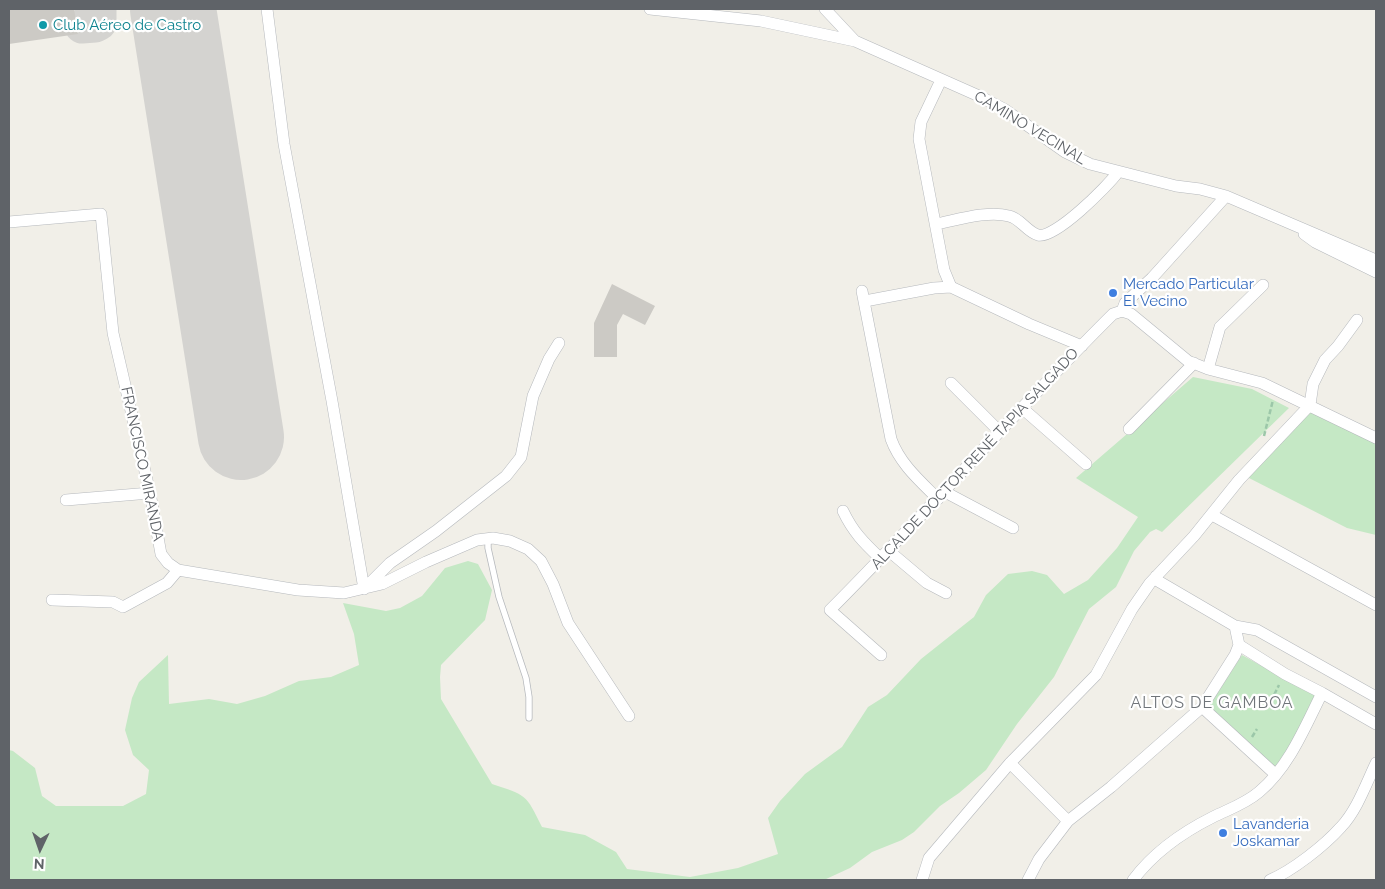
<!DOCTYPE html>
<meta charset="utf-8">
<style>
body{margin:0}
#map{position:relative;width:1385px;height:889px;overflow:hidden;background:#f1efe8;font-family:Raleway,sans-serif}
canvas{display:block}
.frame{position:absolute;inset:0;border:10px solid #5f6368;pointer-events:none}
.north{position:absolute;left:15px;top:824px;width:50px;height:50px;-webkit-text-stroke:4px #fff;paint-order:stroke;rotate:183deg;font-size:14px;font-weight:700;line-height:20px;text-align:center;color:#5f6368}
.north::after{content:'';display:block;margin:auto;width:18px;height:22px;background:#5f6368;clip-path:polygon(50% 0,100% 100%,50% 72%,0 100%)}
</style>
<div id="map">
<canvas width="1385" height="889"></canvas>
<div class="frame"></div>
<div class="north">N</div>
</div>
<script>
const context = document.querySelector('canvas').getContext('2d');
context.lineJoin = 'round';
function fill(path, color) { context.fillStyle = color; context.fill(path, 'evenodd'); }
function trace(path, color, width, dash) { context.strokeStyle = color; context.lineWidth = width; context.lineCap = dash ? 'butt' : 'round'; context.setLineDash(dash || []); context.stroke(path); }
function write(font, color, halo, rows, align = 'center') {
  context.font = font + ' Raleway,sans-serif'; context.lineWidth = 4.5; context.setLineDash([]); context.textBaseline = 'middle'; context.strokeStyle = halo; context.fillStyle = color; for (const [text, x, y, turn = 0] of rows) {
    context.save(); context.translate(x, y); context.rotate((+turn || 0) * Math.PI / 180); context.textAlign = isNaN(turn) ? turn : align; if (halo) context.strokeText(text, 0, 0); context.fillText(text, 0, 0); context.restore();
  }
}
const green = new Path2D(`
 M1193 377 1252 389 1289 408 1162 532 1156 529 1150 532 1134 551 1116 587 1089 609 1054 677 1017 724 986 770 959 793 940 806 914 832 902 840 872 852 850 868 824 880H9V750L13 751 35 768 42 796 56 806H123L146 794 149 770 133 755 125 730 132 698 139 682 168 655 169 704 209 699 237 704 265 696 299 681 331 677 359 665 354 634 343 603 386 611 400 608 422 596 445 568 468 561 478 564 492 590 485 620 441 665 440 677 441 699 492 784C526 795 526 794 542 827L585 835 616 852 627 869 690 877 738 868 778 854 768 818 780 801 805 774 842 747 868 707 887 695 921 659 974 617 986 595 1008 574 1032 571 1047 575 1064 594 1088 580 1117 548 1138 517 1076 478Z
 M1311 409 1376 441V535L1347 528 1247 477Z
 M1242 655 1316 696 1290 747 1275 768 1209 706Z`);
const taxiway = new Path2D(`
 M82 26 95 25 99 23V9`);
const runway = new Path2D(`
 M173 9 241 437`);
const building = new Path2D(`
 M9 9H74L78 34 9 44Z
 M612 284 655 306 645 325 623 314 617 325V357H594V323Z`);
const path = new Path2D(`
 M1264 436 1273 400
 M1271 701 1279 685
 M1252 737 1257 729`);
const lane = new Path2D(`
 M488 539V548L499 597 526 678 529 697V718`);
const street = new Path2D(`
 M267 9 284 144 332 401 364 589
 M650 9 761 21 855 41 979 96 1004 109 1065 152 1090 164 1176 186 1200 189 1226 196 1376 260
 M825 9 855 41
 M941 80 921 122 919 139 944 270 951 287
 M9 222 101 214 113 333 150 493 161 554 168 563 178 570 298 590 344 593 382 584 426 562 477 540 493 538 510 541 528 549 541 561 553 584 568 623 629 716
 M936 224C957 220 988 210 1009 216 1020 218 1027 232 1038 235 1054 240 1108 186 1118 172
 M1304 234 1315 242 1376 272
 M862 291 891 439C900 464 920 481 938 499
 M865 301 934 288 951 287 1029 324 1082 346
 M1122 311 1125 303 1152 278 1226 196
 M1208 369 1220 327 1263 285
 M951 383 999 431
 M1310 405 1313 384 1325 360 1338 346 1357 320
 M1022 408 1086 464
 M1129 429 1194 363
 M945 492 1013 528
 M66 500 150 493
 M843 511C853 532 864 543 881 559
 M1212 515 1376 605
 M889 551 927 583 946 593
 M1156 576 1158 581 1235 626 1257 630 1376 697
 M365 588 390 563 436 531 506 476 521 457 533 396 549 359 559 343
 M52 600 113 602 123 607 167 583 178 570
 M1239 645 1285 674 1322 693 1376 724
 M881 655 830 610C927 513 1016 410 1113 314L1122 311 1131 314 1188 361 1208 369 1262 383 1376 438
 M1202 707 1275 774
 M1010 763 1068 821
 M922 880 929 858 1010 763 1096 675 1132 609 1150 583 1194 536 1239 480 1310 405
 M1028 880 1039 859 1068 821 1111 787 1202 707 1235 655 1239 645 1235 626
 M1133 880C1154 852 1181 833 1213 817 1229 809 1245 804 1259 792 1289 767 1305 727 1322 693
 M1270 880C1292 871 1324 846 1341 827 1357 810 1366 784 1376 763`);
const markers = [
 [43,25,5,"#0f9aa8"],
 [1113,293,5,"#3f7fe0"],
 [1223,833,5,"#3f7fe0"]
];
const cultureNames = [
 ["Club Aéreo de Castro",53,25]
];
const streetNames = [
 ["CAMINO VECINAL",1030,128,31],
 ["ALCALDE DOCTOR RENÉ TAPIA SALGADO",975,459,-47],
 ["FRANCISCO MIRANDA",142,464,78]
];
const shopNames = [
 ["Mercado Particular",1123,284],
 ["El Vecino",1123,301],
 ["Lavanderia",1233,824],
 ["Joskamar",1233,841]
];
const neighbourhoodNames = [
 ["ALTOS DE GAMBOA",1212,703]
];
fill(green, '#c5e8c5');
trace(taxiway, '#d4d3d0', 35);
trace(runway, '#d4d3d0', 86);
fill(building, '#cccac5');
trace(lane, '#b5b8bc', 7);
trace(street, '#b5b8bc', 12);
trace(path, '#9cc7a9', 2.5, [5, 2.5]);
trace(lane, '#fff', 5.5);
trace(street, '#fff', 11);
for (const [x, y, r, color] of markers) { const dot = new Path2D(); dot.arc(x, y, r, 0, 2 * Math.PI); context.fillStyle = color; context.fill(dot); trace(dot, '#fff', 2); }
write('15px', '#0d838f', '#fff', cultureNames, 'left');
write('15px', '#5f6368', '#fff', streetNames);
write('15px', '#366cbe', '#fff', shopNames, 'left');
context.letterSpacing = '1px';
write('16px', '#70757a', '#fff', neighbourhoodNames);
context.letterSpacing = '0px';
</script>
